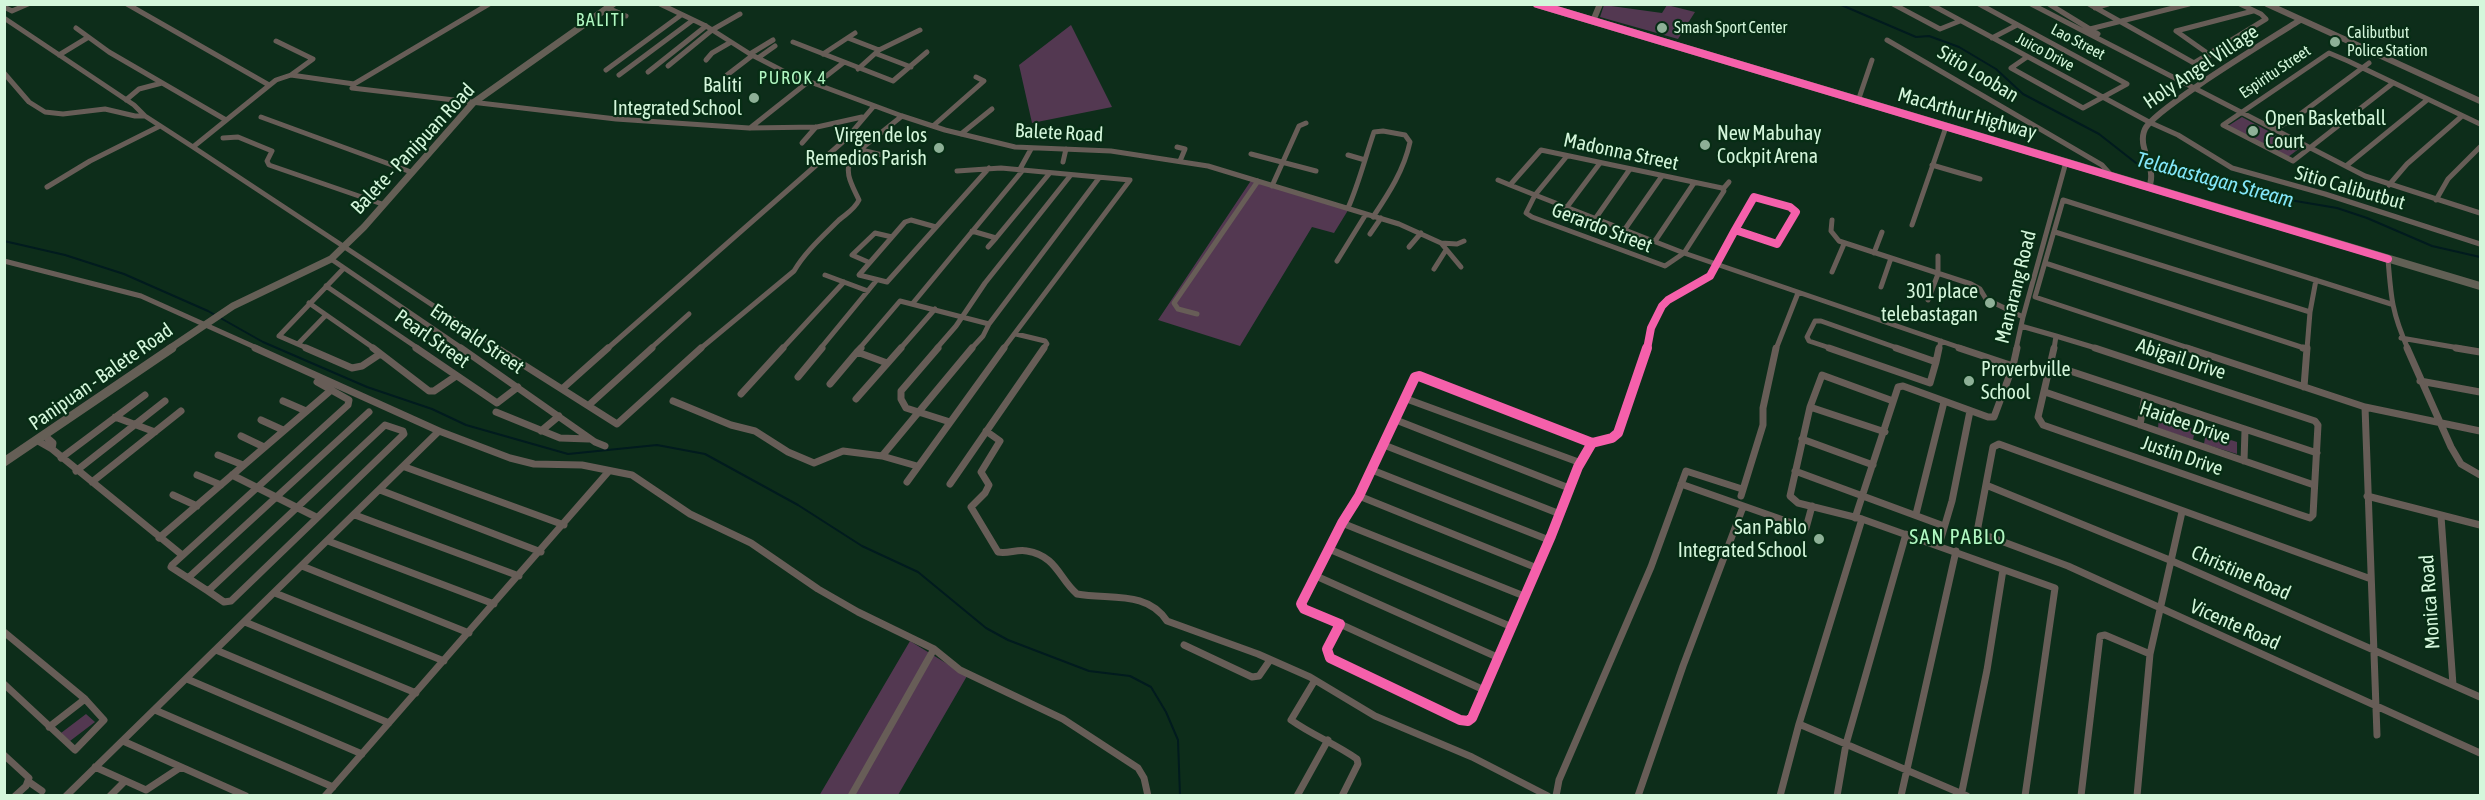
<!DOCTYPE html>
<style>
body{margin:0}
#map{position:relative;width:2485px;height:800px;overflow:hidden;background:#0d2d1a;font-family:"Asap Condensed",sans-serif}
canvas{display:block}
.frame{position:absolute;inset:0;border:6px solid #d4f6db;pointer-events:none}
</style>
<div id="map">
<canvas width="2485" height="800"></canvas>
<div class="frame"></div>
</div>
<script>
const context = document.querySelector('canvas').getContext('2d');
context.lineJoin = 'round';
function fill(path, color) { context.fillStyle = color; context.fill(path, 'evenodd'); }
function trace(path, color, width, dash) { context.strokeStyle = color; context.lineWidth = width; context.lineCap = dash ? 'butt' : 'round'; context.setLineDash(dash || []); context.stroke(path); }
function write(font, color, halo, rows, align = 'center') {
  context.font = font + ' "Asap Condensed",sans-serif'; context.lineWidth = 4.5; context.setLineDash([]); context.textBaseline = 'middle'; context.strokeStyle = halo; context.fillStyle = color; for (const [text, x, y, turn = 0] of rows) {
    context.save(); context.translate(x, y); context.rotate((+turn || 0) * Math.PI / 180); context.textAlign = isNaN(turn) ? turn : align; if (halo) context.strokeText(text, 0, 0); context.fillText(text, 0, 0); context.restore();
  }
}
const green = new Path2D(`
 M1604 5 1662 13 1667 5 1695 12 1678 39 1600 17Z
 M1071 25 1112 107 1032 123 1019 65Z
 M2242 117 2300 148 2288 157 2228 126Z
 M1252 179 1350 207 1334 233 1312 227 1240 346 1158 320Z
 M2159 417 2195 429 2193 440 2158 428Z
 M2206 432 2237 442V454L2204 444Z
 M910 641 967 676 898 795 819 796Z
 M86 714 95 722 70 741 61 733Z`);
const stream = new Path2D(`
 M1839 4 1916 37 1929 36 1959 47 1996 69 2023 94 2099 134 2136 163 2158 171 2211 181 2266 196 2337 208 2367 218 2432 246 2480 257
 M4 241 65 255 124 274 208 311 263 342 367 387 432 409 466 425 568 454 657 445 705 454 798 505 862 546 918 572 986 628 1008 640 1089 671 1130 676 1151 687 1166 712 1178 740 1180 796`);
const minorFar1 = new Path2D(`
 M127 4 269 85
 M489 4 354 84 352 88 616 119 749 128 817 127 862 117
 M660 4 706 26 750 54 789 74 902 116 945 130 1015 147 1111 151 1208 166 1399 224 1441 243 1461 267
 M1893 4 1940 29 1960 21
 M1930 4 2149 122 2178 135 2232 168 2325 194 2480 244
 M1979 4 2127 84 2083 108 2011 68 2027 57
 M2031 4 2365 176 2480 213
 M2049 4 2098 34
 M2089 4 2194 63 2266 19 2261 14 2240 4
 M4 7 12 11 28 4
 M608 8 626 16
 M2095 8 2108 4
 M4 18 134 105 145 116
 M76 28 109 52 226 120
 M2090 29 2189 4
 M848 38 879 50 858 69
 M1992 38 2017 25
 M1887 40 2102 165 2111 175
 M276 41 313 59 291 75
 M793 42 893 81 927 52
 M879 50 920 30
 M750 54 773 40
 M823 54 855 33
 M877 54 911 67
 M59 55 87 38
 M2210 55 2176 31 2253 11
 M758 58 775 46
 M706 60 712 53 731 42
 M668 66 712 30 740 14
 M606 70 681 15
 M648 72 706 26
 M4 73 29 102 45 112 63 114 105 109 135 116H145L193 147
 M619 75 693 20
 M727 75 753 55
 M2393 83 2293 161 2223 125 2329 53 2348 61 2480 124
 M354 84 291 75 276 80 193 147 499 349
 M816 84 843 63
 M126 100 139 89 162 83
 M1858 101 1872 60
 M261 117 411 172
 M933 126 984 81 976 77
 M750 128 808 82
 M2273 130 2295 118 2369 63
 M961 134 992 109
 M223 138 238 137 272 151 267 161 269 165 382 204
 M802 143 816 127
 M1177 147 1185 149 1180 161
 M861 150 891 157
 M1251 154 1316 171
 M1348 155 1365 160
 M1063 162 1066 149
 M1932 165 1980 179
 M2346 166 2427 100
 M1020 169 1031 149
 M957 171 1001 168 1130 180 1003 349
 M1498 180 1510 185
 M2389 185 2407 164 2462 116
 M1272 186 1299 126 1306 123
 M47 187 90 161 160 126
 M1723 189 1729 182
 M1535 195 1684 253
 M1535 195 1526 213 1532 217 1665 266 1684 253
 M1535 195 1510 185 1541 150 1722 188 1724 191 1684 253
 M1535 195 1567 156
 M1754 197 1790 207 1796 212 1777 244 1735 230Z
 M2436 200 2448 179 2480 147
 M1567 207 1600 163
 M1348 208C1359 183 1365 158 1374 132L1383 131 1405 135 1410 142C1404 170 1389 193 1373 217
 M1595 219 1630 169
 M1832 220 1831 231 1839 241 1971 284 1980 289 1986 299 2023 317
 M1912 225 1946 127
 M936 227 911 220 905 222 859 275 887 282 989 168
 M1625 229 1662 176
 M972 231 996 238 1049 174
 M2055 232 2310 312
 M1370 234 1381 218
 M1655 241 1694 183
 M1441 243 1457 244 1464 241
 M988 247 996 238
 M1409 247 1421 233
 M1684 253 1964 349
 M1874 253 1882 232
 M331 259 463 349
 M2388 259C2391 298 2392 313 2408 349
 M4 261 141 296 259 349
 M1337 261 1366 214
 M868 262 852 255 875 233 892 237
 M2045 263 2307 349
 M1434 269 1446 250
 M1832 272 1844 244
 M825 275 868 291
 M326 286 419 349
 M1881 287 1891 258
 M1928 300 1938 274V256
 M309 303 375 349
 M913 303 1023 170
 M1197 314 1178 309 1174 303 1258 181
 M2021 326 2056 336
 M1016 334 1045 341 1047 344 1043 349
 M2056 336 2099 349
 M2401 338 2465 349
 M298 344 326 315
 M309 349 279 336 344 268
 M607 349 846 139 874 106
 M650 349 689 314
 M700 349 794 271C805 252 823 236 839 220 847 213 854 210 859 200 852 185 843 172 852 156L902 116
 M782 349 844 282
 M820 349 876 281
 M859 349 900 301 989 324 1099 178
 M900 349 935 309
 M936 349 956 326 985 283 1070 176
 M971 349 983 336 989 324
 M1647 349 1651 328 1662 306 1668 300 1710 276 1735 230
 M1776 349 1798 293
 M1833 349 1809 341 1807 337 1815 321H1821L1900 349
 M1939 349 1941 341
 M2016 349 2023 317 2066 162
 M2054 349 2056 336
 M2192 349 2035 297 2063 200 2391 304
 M2307 349 2310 312 2316 280`);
const minor = new Path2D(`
 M255 348 439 431 510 458 534 464 582 465 632 475 690 514 751 543 818 589 858 612 934 649 960 670 1063 719 1138 768 1144 778 1148 796
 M306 348 352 368 362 366 380 354
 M373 348 429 391H434L456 376
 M416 348 497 403 518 387
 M461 348 595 442 605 446
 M497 348 617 424 701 348
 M861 348 857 352 887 363
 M938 348 901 391V399L906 408 950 422
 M1829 348 1930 383 1936 362
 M1896 348 1936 362
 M1959 348 2013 366
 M2054 348 2038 417 2043 425 2298 514 2310 518 2313 515 2318 425 2315 421 2095 348
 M2187 348 2365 407 2480 431
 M2303 348 2307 349
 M2407 348 2451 447 2461 464 2480 475
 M2456 348 2480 352
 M1936 362 1939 348
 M2052 365 2317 453
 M1419 376 1592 443 1578 467 1551 536 1472 718 1468 721 1460 720 1330 658 1327 649 1340 624 1304 609 1301 604 1342 523 1359 496 1415 377Z
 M798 377 822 348
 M2420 381 2480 392
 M830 384 857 352
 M2304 387 2307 348
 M562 389 608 348
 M2045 392 2314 485
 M741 394 783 348
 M1404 398 1581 463
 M856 399 901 348
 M283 401 306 411
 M673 401 731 425 755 431 788 452 814 463 843 451 882 456 972 348
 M1893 401 1822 375 1810 407 1790 496 1798 503 1862 519 2055 588 2025 796
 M589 405 652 348
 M1810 407 1885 432
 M2365 407 2377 735
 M496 412 560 438 589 439
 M115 417 155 432
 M261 420 283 430
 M1396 420 1569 488
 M385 425 403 431 404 434 231 601 224 602 208 591Z
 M2140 425 2145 396
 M541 431 559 416
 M986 431 1000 441 981 472 989 485 985 493 971 507 998 552C1008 554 1017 549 1027 551 1057 556 1059 579 1077 594 1109 600 1147 590 1167 621L1258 654 1310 677 1375 716 1472 757 1548 796
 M45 436 53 443 52 449
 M241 436 264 447
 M1802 439 1873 465
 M38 441 52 449 182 555
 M1592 443 1612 438 1618 433 1647 348
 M1384 445 1560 514
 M218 455 243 465
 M882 456 917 466
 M61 458 145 395
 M2244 461 2245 430
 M405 467 564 525
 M1372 470 1549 540
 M76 471 165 401
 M1795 471 1944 526
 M197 475 221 485
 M232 475 316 517
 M92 482 181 411
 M907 482 1004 348
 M950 484 1044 348
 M1681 484 1806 528 1812 506
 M1986 485 2172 561 2480 697
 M380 490 541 552
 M173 495 197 506
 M1359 496 1537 568
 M1741 496 1763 425V408L1776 348
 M2367 496 2480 525
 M1916 514 1944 402
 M355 515 519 576
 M2441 516 2453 685
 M1855 518 1898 387 1903 386 1988 417H1994L2013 366 2017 348
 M1342 523 1524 596
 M159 538 330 391
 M328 541 494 604
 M1939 545 1952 501 1970 411
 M1329 549 1512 627
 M302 566 469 633
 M1316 576 1497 657
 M188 578 369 412
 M2371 579 1999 444 1993 447 1977 532 2068 566 2480 753
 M208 591 171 567 172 565 348 405 349 400 317 382
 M275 593 444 661
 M245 622 416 693
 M1340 624 1484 690
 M4 632 85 699 104 720 75 750 4 684
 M1184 645 1252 677 1259 676 1270 660
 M216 650 389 723
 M187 679 362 754
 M1315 680 1291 720C1312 735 1336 744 1357 759L1358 764 1342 796
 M155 710 333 787
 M1799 724 1967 796
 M49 727 85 699
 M123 741 246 796
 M4 755 29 778 26 786 15 796
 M95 767 146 790 181 767
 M29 782 42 791
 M66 796 439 431
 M110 796 125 781
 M325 796 609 471
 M851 796 934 649
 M1297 796 1328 740
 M1556 796 1559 780 1651 567 1686 471 1742 489
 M1638 796 1683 666 1743 507
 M1780 796 1799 724 1862 519
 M1837 796 1846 744 1906 534
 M1901 796 1956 551
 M1961 796 1987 670 2003 570
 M2081 796 2100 636 2105 635 2150 654
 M2137 796 2150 654 2182 512`);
const tertiary = new Path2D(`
 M2267 4 2480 101
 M1593 21 1600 4
 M2149 187C2158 167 2136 148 2145 129 2154 109 2274 37 2300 20`);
const secondaryFar1 = new Path2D(`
 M169 349 233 306 331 259 364 227 473 103 613 4`);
const secondary = new Path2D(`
 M4 462 172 348`);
const trunk = new Path2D(`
 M1537 4 2480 286`);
const cyclewayFar1 = new Path2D(`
 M1537 4 2388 259
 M1754 197 1790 207 1796 212 1777 244 1735 230Z
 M1647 349 1651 328 1662 306 1668 300 1710 276 1735 230`);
const cycleway = new Path2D(`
 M1419 376 1592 443 1578 467 1551 536 1472 718 1468 721 1460 720 1330 658 1327 649 1340 624 1304 609 1301 604 1342 523 1359 496 1415 377Z
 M1592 443 1612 438 1618 433 1647 348`);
const markers = [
 [1662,28,6,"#8eb097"],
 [2335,42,6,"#8eb097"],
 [754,98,6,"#8eb097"],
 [2253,131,6,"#8eb097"],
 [1705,145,6,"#8eb097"],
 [939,148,6,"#8eb097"],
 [1990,303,6,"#8eb097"],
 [1969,381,6,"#8eb097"],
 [1819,539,6,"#8eb097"]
];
const farPoinames = [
 ["Smash Sport Center",1674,28],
 ["Calibutbut",2347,33],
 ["Police Station",2347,51]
];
const farStreetnames = [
 ["Lao Street",2078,42,28],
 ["Juico Drive",2045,52,28],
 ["Espiritu Street",2275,72,-34]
];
const farQuarternames = [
 ["BALITI",601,20]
];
const farNeighbourhoodnames = [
 ["PUROK 4",793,78]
];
const streetNames = [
 ["Holy Angel Village",2201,67,-34],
 ["Sitio Looban",1978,74,31],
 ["MacArthur Highway",1967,114,16],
 ["Balete Road",1059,133,3],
 ["Balete - Panipuan Road",413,149,-47],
 ["Madonna Street",1621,152,12],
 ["Sitio Calibutbut",2350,188,16],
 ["Gerardo Street",1602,228,21],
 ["Manarang Road",2016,287,-76],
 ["Pearl Street",432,339,35],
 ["Emerald Street",477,339,34],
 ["Abigail Drive",2181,359,18],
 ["Panipuan - Balete Road",101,377,-35],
 ["Haidee Drive",2185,423,19],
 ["Justin Drive",2182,456,19],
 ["Christine Road",2241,573,24],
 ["Monica Road",2430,602,-94],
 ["Vicente Road",2235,625,24]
];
const poiNames = [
 ["Baliti",742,86],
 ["Integrated School",742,109],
 ["Open Basketball",2265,119,"left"],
 ["Court",2265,142,"left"],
 ["New Mabuhay",1717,134,"left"],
 ["Cockpit Arena",1717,157,"left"],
 ["Virgen de los",927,136],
 ["Remedios Parish",927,159],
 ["301 place",1978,292],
 ["telebastagan",1978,315],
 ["Proverbville",1981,370,"left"],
 ["School",1981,393,"left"],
 ["San Pablo",1807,528],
 ["Integrated School",1807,551]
];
const waterNames = [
 ["Telabastagan Stream",2215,180,15]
];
const neighbourhoodNames = [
 ["SAN PABLO",1958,537]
];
fill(green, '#533851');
trace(stream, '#011b1e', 2);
trace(minorFar1, '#675d57', 5);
trace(minor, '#675d57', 7);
trace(tertiary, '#675d57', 6);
trace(secondaryFar1, '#655f56', 7);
trace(secondary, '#655f56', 9);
trace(trunk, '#626055', 8);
trace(cyclewayFar1, '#f560ab', 8);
trace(cycleway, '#f560ab', 10);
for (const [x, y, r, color] of markers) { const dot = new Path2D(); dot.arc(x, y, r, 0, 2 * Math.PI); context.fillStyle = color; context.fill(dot); trace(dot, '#072d15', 2); }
write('16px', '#d4f6db', '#072d15', farPoinames, 'left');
write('16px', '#d4f6db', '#072d15', farStreetnames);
context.letterSpacing = '1.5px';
write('18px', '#b0f7c1', '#072d15', farQuarternames);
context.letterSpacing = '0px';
context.letterSpacing = '1.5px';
write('18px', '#b0f7c1', '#072d15', farNeighbourhoodnames);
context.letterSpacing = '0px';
write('20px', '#d4f6db', '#072d15', streetNames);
write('20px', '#d4f6db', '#072d15', poiNames, 'right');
write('italic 21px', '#83e7fa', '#072d15', waterNames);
context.letterSpacing = '1.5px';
write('21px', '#b0f7c1', '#072d15', neighbourhoodNames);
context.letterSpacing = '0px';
</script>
